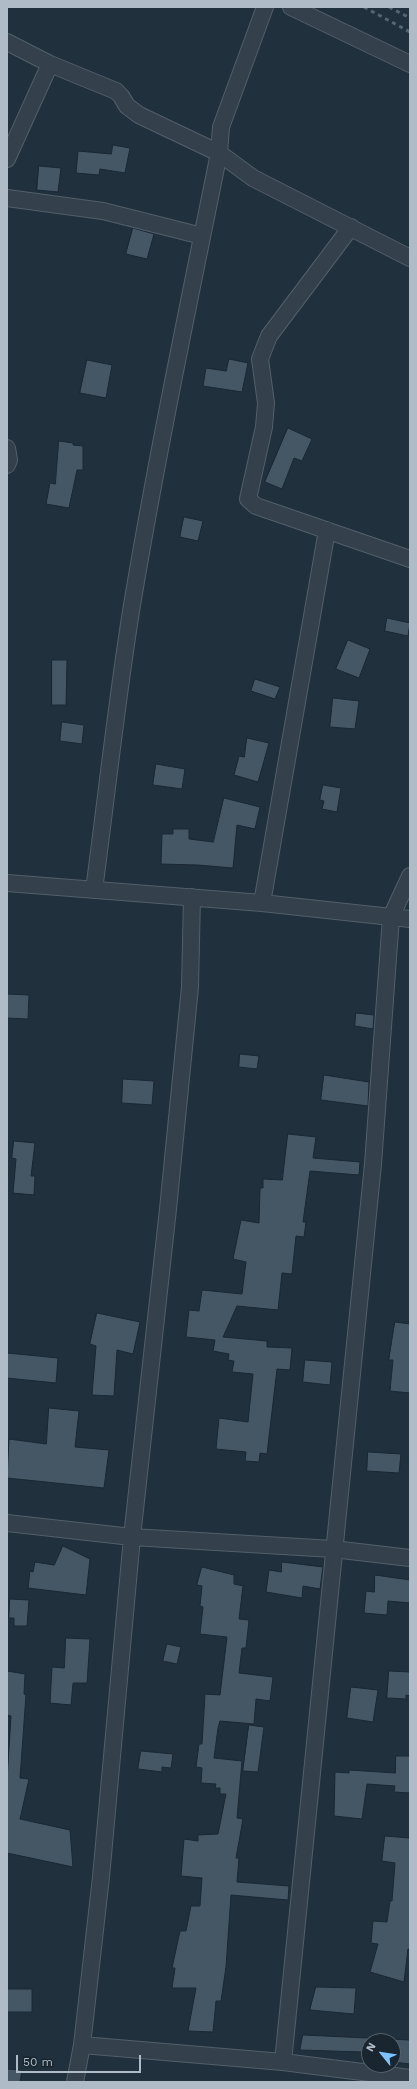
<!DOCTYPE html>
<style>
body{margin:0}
#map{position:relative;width:417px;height:2089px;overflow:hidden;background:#20303c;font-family:"Work Sans",sans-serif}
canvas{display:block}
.frame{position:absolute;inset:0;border:8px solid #afbcc8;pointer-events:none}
.north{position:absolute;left:361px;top:2033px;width:40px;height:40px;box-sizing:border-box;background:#192630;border:1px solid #55626d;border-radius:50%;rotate:300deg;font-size:11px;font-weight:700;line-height:16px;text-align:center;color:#afbcc8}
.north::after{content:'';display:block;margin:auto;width:14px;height:18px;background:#7dc1ff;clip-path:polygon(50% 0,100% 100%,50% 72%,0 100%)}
.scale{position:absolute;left:16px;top:2055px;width:125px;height:18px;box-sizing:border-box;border:2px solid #afbcc8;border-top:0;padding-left:5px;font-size:12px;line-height:14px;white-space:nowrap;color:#afbcc8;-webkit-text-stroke:3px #192630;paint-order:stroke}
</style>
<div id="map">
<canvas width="417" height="2089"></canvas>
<div class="frame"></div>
<div class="north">N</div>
<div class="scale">50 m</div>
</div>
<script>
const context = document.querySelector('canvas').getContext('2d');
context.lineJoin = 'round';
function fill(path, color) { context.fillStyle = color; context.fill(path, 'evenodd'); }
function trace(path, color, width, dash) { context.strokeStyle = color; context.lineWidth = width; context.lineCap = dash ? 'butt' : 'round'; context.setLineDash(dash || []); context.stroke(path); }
const building = new Path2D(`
 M113 145 130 148 125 173 100 169 99 175 76 173 78 151 111 154Z
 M39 166 61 168 58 192 37 190Z
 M133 228 154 234 147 259 126 254Z
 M229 359 248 363 242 392 203 386 206 368 226 371Z
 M87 360 112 365 106 398 80 393Z
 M288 428 312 439 302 461 294 458 282 489 265 482Z
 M59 441 73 443V445L83 446V470H77L69 508 46 504 50 483 55 484Z
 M184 517 203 521 198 541 180 537Z
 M387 618 410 623 408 636 385 631Z
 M348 640 370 649 359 678 336 669Z
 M52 660H67L66 705H52Z
 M255 679 280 687 275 699 251 691Z
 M333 698 359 701 355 729 330 727Z
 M62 722 84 725 82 744 60 741Z
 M247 738 269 743 258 782 234 775 239 756 244 757Z
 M156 764 185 769 182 789 153 785Z
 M323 785 341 788 337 812 322 809 324 801 320 800Z
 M224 798 260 807 255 829 237 825 233 868 198 865 161 864 162 834H173V829H189V839L213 842Z
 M7 994 29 995 28 1019 7 1018Z
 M356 1013 374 1015 373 1029 355 1026Z
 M240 1054 259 1056 257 1069 239 1067Z
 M324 1075 369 1082 368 1106 321 1100Z
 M123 1079 154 1081 152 1105 122 1103Z
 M288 1134 316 1137 313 1158 360 1162 359 1175 310 1171 303 1222H306L304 1237 296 1236 292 1274 282 1273 278 1310 237 1306 223 1337 267 1341V1347L292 1348 290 1370 277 1369 267 1454 260 1453 259 1462 245 1461 246 1452 216 1449 219 1418 248 1422 253 1374 232 1372 234 1361 228 1360 229 1354 213 1351 215 1340 186 1337 189 1310 199 1311 202 1290 242 1294 246 1262 233 1259 241 1220 259 1223 260 1188H263V1179L282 1180Z
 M14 1141 35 1143 31 1176H35L34 1195 13 1193 16 1159 12 1158Z
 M97 1313 140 1322 133 1354 117 1350 114 1396 92 1395 96 1346 90 1344Z
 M395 1322 410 1324V1393L390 1391 393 1360H389Z
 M7 1353 58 1358 56 1383 7 1378Z
 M305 1360 332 1362 330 1385 303 1382Z
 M49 1408 79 1411 75 1447 109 1450 104 1488 7 1478 9 1439 46 1444Z
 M368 1452 401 1454 399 1473 367 1471Z
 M63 1546 90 1559 86 1595 28 1588 30 1571 33 1572 35 1562 54 1565Z
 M282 1562 323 1567 320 1589 303 1586 302 1598 266 1592 269 1570 281 1572Z
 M202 1567 234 1575V1584L243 1586 239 1619 249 1620 246 1648H242L239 1673 273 1677 270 1701 256 1699 254 1724 220 1721 218 1728 214 1758 242 1761 237 1818 243 1819 236 1858H239L237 1882 289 1886 288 1900 231 1895 226 1967 221 2001H216L213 2032 188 2031 196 1988H172L175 1968H172L180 1931H186L191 1906H200L202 1878 181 1876 184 1839 198 1841V1835L218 1834 226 1794H220V1788H215L216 1784 201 1783 202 1768 196 1767 199 1744H202L205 1694 220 1695 227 1637 200 1634 203 1607 200 1606 202 1586 197 1585Z
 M375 1575 410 1580V1603L388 1601 387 1615 364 1613 366 1591 374 1592Z
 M10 1599 29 1600 27 1626H14V1618H9Z
 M66 1638 90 1639 87 1683H73L71 1705 50 1703 52 1667 64 1668Z
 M167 1644 181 1647 177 1664 163 1661Z
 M7 1671 25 1674 24 1694 26 1695 20 1778 29 1779 20 1819 70 1830 73 1867 7 1853V1780L11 1716 7 1715Z
 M389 1671 410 1672V1696L406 1695V1699L387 1698Z
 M351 1687 378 1690 373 1722 347 1718Z
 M249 1725 264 1727 258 1772 243 1771Z
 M141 1751 173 1754 171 1768 162 1767V1772L138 1769Z
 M396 1756H410V1793L394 1792 395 1786 367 1784 362 1819 334 1816 335 1772 349 1773V1770L395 1773Z
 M385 1836 410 1838V1949H408L404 1982 370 1972 378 1944 371 1943 373 1921 387 1922 390 1901H392L395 1863 382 1861Z
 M316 1987 356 1988 354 2014 310 2010Z
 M7 1989H32V2012H7Z
 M303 2035 410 2040V2064L393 2062V2041H369V2058L362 2057V2052L300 2050Z
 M7 2069 22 2070 20 2082H7Z`);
const minor = new Path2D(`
 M291 7 410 64
 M7 42 50 64 116 91 121 96 127 106 139 115 219 153 253 178 410 258
 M7 159 50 64
 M7 198 103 211 202 236
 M351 227 269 336 260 359 266 403 264 427 248 499 256 506 410 559
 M7 448 9 460 7 465
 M7 883 262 903 410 919
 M94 890C107 793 117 696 133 599 158 450 189 302 219 153L221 127 265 7
 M262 903 327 530
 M7 1523 132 1537 333 1549 410 1558
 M82 2045 283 2062 410 2078
 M283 2062 373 1164 391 917 410 876
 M75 2082 82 2045 101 1877 132 1537 168 1209 190 987 192 897`);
const rail = new Path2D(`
 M364 7 410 32
 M389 7 410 18`);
fill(building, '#455765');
trace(building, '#1b2833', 1);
trace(minor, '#525f6a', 18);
trace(minor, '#34414c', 16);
trace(rail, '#556673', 3, [4, 4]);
</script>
